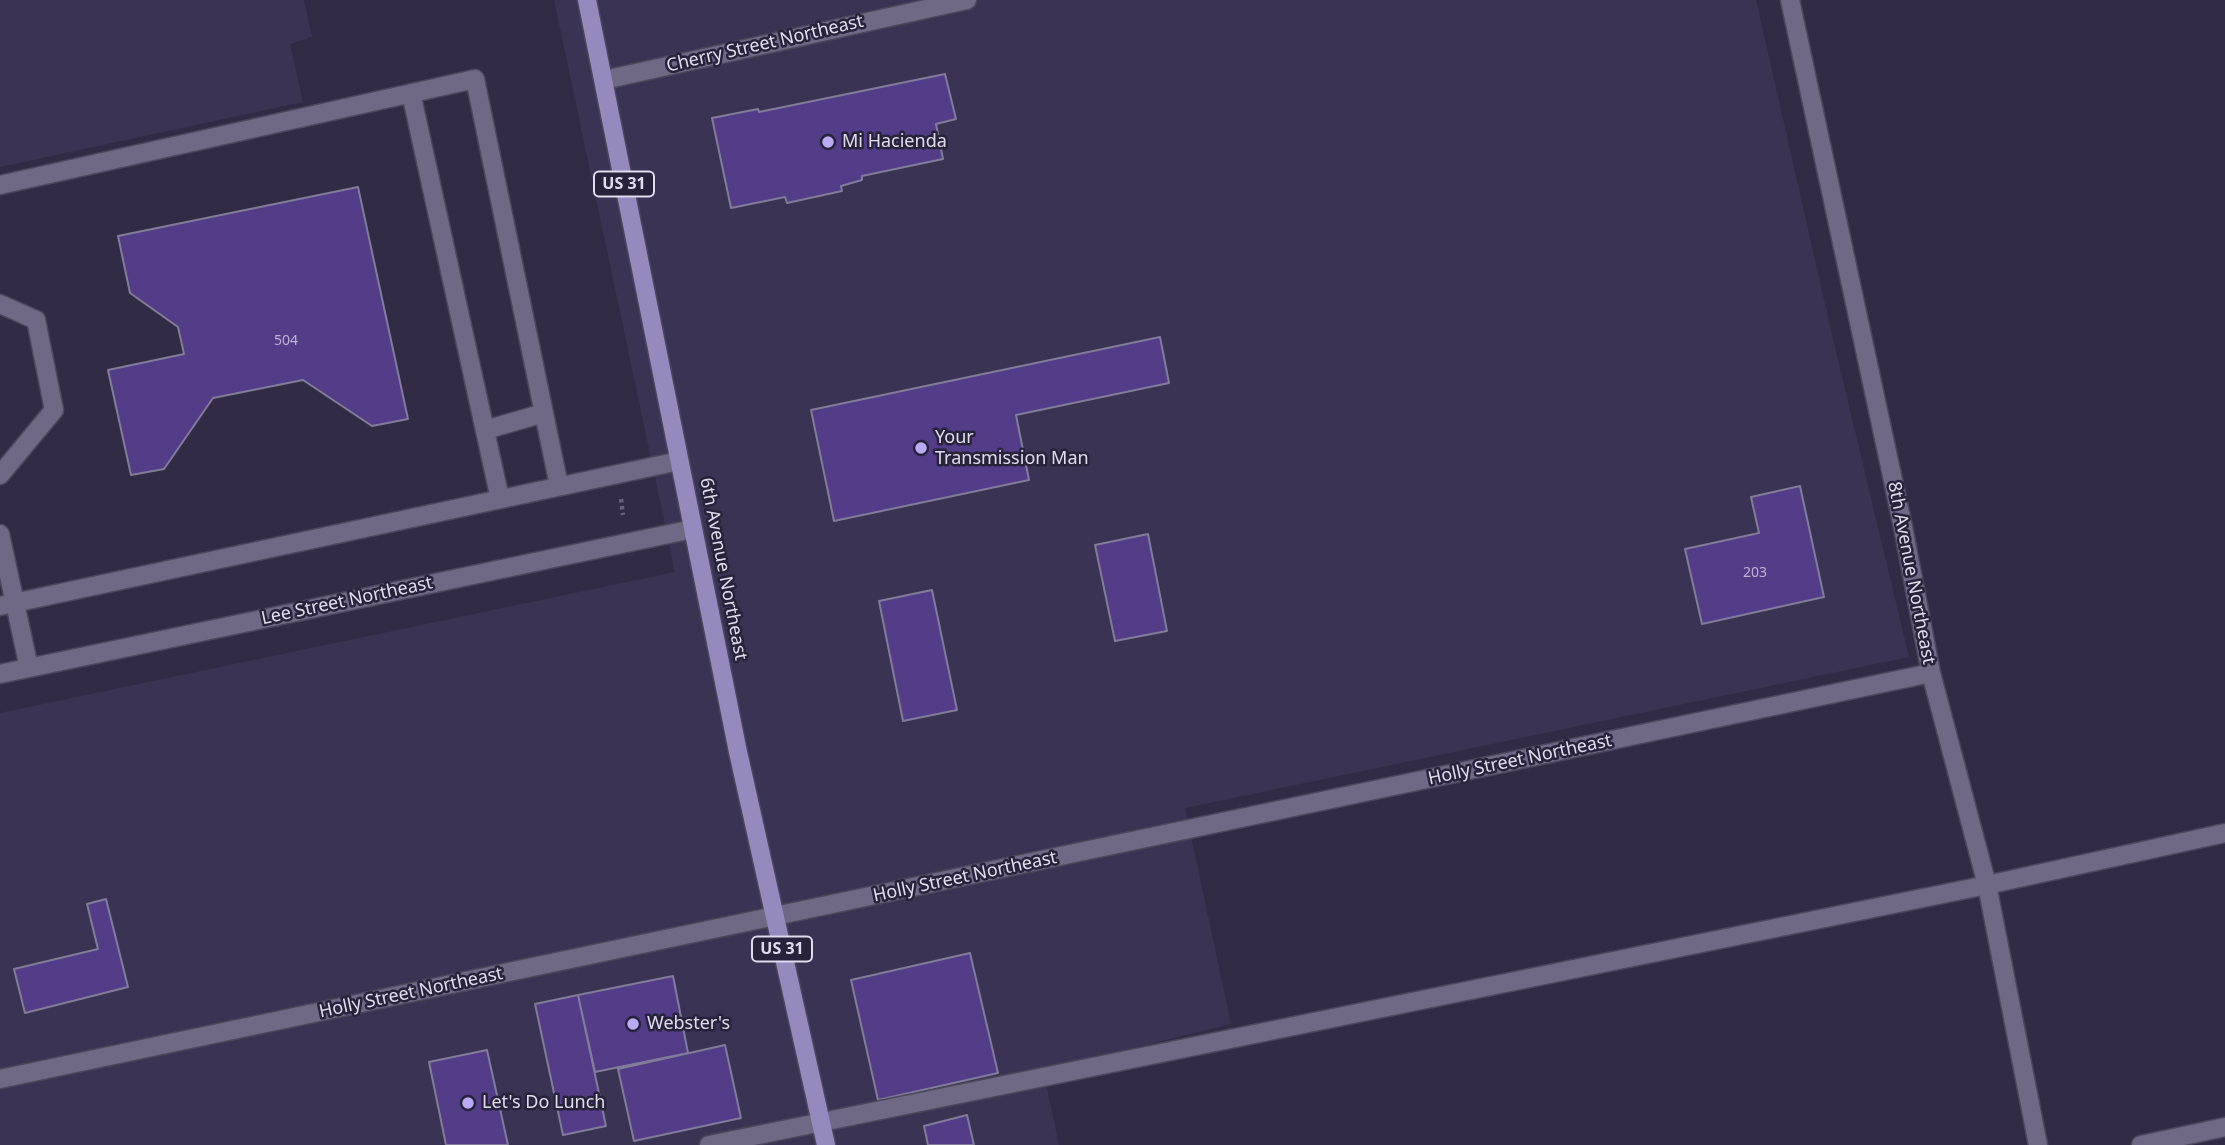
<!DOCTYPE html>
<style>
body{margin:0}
canvas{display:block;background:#312b45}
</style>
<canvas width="2225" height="1145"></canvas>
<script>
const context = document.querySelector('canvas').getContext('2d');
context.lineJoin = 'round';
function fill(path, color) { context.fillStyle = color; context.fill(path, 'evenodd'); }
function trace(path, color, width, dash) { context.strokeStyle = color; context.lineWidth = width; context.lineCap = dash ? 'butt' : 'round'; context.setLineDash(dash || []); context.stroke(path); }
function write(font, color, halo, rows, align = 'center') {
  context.font = font + ' "Noto Sans",sans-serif'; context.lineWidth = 5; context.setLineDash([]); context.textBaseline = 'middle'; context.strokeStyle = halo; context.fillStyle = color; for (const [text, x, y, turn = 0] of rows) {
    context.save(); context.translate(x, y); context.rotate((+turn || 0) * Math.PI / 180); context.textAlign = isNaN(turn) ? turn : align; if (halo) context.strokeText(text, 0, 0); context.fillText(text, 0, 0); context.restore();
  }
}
const built = new Path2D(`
 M0 0H304L312 37 290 44 303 102 0 167Z
 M554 0H1756L1832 335 1909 657 1185 808 1231 1024 1043 1070 1059 1145H0V713L675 572Z`);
const building = new Path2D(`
 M945 74 956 119 936 124 943 159 862 176V180L841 186 842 191 787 203 785 197 731 208 712 118 758 109 759 112Z
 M358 187 408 419 372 426 303 380 213 398 164 469 131 475 108 370 184 354 178 327 130 293 118 236Z
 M1160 337 1169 383 1016 415 1029 480 834 521 811 410Z
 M1800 486 1824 597 1702 624 1685 549 1759 533 1751 497Z
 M1148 534 1167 631 1115 641 1095 545Z
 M932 590 957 710 903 721 879 601Z
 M106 899 128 987 25 1013 14 969 98 949 87 904Z
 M970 953 998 1073 878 1100 851 980Z
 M673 976 688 1053 595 1072 578 995Z
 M578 995 606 1126 563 1135 535 1004Z
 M725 1045 741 1118 634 1141 618 1069Z
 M487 1050 508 1145H446L429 1062Z
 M967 1115 974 1145H928L924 1126Z`);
const path = new Path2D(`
 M621 499 623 515`);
const service = new Path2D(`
 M411 93 500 499
 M0 185 475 79 559 486
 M0 304 36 320 54 410 0 475
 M485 430 544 413
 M709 1145 1987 885 2225 833`);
const minor = new Path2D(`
 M1790 0 1903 527 1931 673 1987 885 2038 1145
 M604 80 967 0
 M0 1079 1931 673`);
const tertiary = new Path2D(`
 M0 534 29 668
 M0 606 679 461
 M0 674 693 529
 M2141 1145 2225 1127`);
const primary = new Path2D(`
 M587 0 738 752 826 1145`);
const markers = [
 [828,142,7,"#bcaaf6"],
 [921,448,7,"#bcaaf6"],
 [633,1024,7,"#bcaaf6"],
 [468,1103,7,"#bcaaf6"]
];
const numberNames = [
 ["504",286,341],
 ["203",1755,573]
];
const shields = [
 [624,184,60],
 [782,949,60]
];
const shieldNames = [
 ["US 31",624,184],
 ["US 31",782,949]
];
const streetNames = [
 ["Cherry Street Northeast",765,44,-13],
 ["6th Avenue Northeast",723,569,79],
 ["8th Avenue Northeast",1911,573,79],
 ["Lee Street Northeast",347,601,-12],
 ["Holly Street Northeast",1520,760,-12],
 ["Holly Street Northeast",965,877,-12],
 ["Holly Street Northeast",411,993,-12]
];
const poiNames = [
 ["Mi Hacienda",842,142],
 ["Your",935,438],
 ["Transmission Man",935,459],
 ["Webster's",647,1024],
 ["Let's Do Lunch",482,1103]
];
fill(built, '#3b3353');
fill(building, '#533c88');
trace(building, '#827c9a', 2);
trace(service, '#4d475d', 21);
trace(minor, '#4d475d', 21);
trace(tertiary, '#4d475d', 21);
trace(primary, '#4d475d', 21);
trace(path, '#676279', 4.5, [3.5, 3.5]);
trace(service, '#6f6986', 18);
trace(minor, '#6f6986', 18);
trace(tertiary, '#6f6986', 18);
trace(primary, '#9589be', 18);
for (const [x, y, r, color] of markers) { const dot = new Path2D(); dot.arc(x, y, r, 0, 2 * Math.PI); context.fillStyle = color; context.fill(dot); trace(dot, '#28223a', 2.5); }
write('14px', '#bdb4d4', null, numberNames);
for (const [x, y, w] of shields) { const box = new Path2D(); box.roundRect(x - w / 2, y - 12.5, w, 25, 5); context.fillStyle = '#28223a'; context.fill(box); trace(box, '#e0dced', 2); }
write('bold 16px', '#e0dced', null, shieldNames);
write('18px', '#e0dced', '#28223a', streetNames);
write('18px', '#e0dced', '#28223a', poiNames, 'left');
</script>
